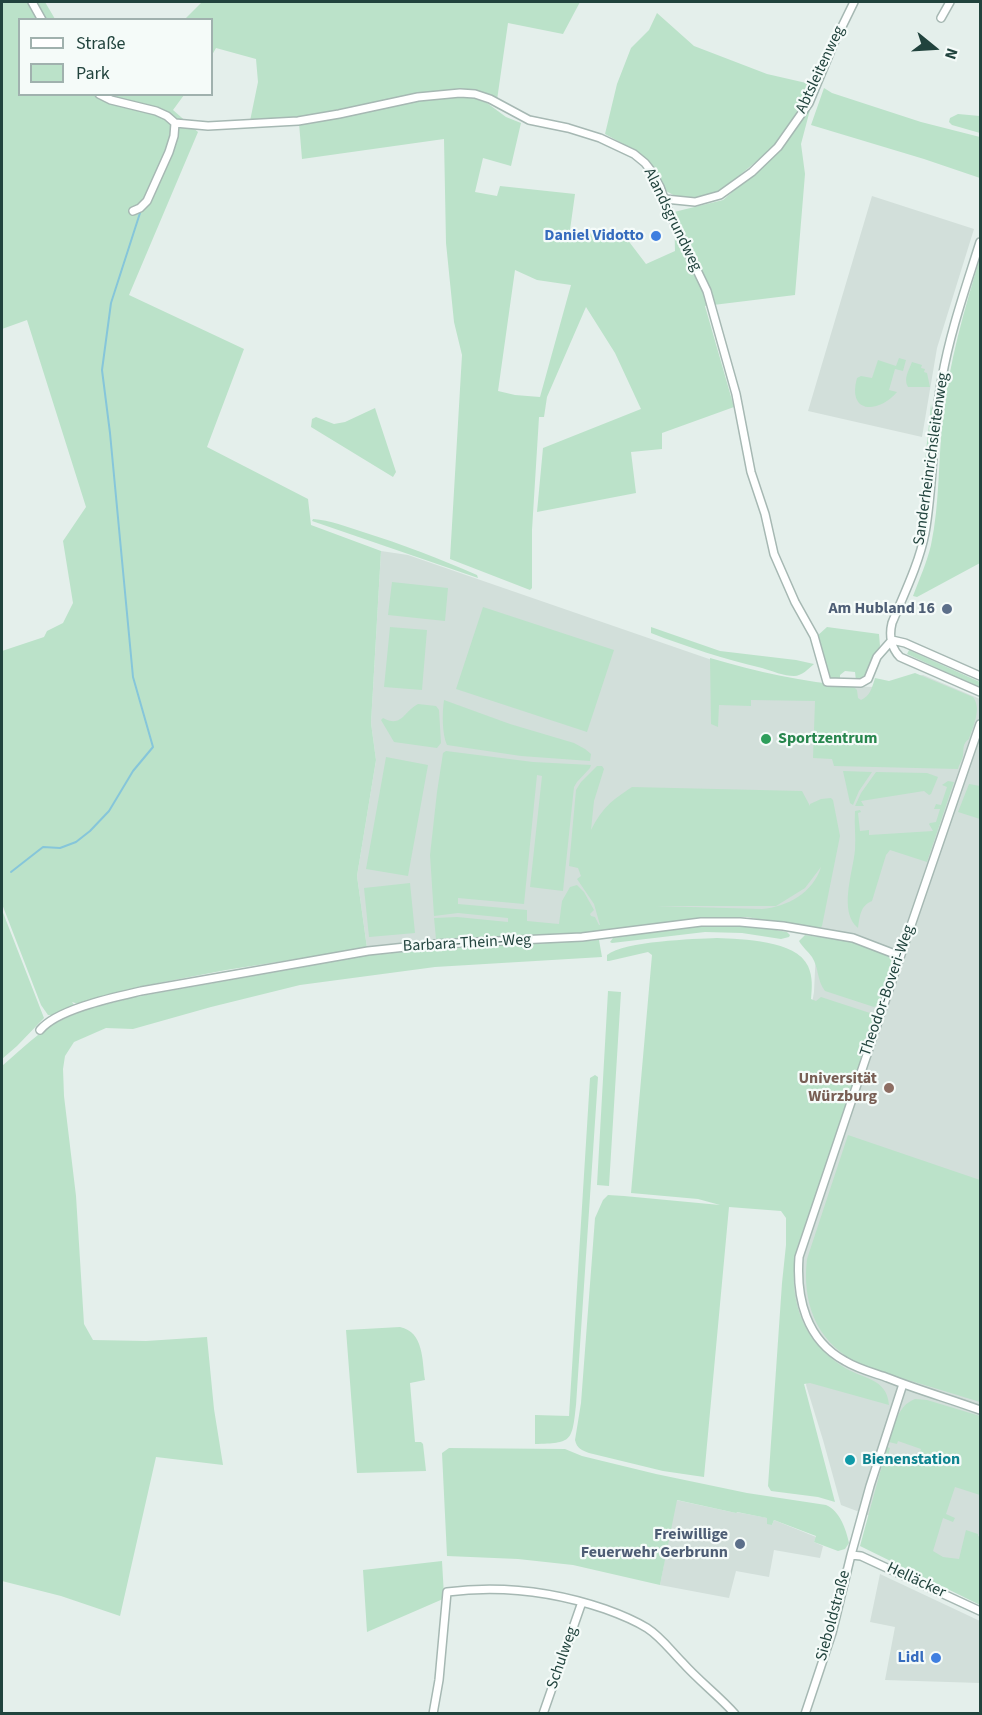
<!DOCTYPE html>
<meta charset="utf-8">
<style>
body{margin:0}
#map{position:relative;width:982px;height:1715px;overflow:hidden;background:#e4efeb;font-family:"Source Sans 3",sans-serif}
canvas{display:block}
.frame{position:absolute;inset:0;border:3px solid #21433d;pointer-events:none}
.legend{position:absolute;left:18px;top:18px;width:195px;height:78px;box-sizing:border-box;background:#f5fbf9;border:2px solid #a0b1ae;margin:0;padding:8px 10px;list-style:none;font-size:18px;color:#21433d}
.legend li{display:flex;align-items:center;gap:12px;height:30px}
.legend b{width:30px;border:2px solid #a0b1ae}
.north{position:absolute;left:904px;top:18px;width:60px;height:60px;-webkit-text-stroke:4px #f5fbf9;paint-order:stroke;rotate:108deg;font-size:16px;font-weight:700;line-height:24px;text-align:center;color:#21433d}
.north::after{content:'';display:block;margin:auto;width:21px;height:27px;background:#21433d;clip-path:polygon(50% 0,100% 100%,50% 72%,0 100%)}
</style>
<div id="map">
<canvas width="982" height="1715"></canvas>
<div class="frame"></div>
<ul class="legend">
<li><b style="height:8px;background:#fff"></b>Straße</li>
<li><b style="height:16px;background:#bbe2c9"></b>Park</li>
</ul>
<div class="north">N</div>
</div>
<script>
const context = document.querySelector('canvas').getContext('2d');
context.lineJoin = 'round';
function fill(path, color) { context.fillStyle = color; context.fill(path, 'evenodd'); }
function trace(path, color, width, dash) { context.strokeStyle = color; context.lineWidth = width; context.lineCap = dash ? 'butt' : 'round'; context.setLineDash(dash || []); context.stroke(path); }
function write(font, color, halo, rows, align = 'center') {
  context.font = font + ' "Source Sans 3",sans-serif'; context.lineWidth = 4.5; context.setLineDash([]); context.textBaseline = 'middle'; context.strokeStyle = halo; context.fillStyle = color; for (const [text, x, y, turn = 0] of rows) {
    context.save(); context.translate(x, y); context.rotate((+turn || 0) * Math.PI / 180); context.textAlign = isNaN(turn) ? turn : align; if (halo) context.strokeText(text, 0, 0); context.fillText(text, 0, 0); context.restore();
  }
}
const built = new Path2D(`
 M872 196 974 229 937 348 922 437 808 411Z
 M381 551 408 555 712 660 751 676 810 685 875 687 900 679 923 675 980 699V1600L870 1516 841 1505 823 1440 806 1385 813 1355 788 1299 802 1061 814 992 817 929 747 917 698 919 588 933 434 939 367 948 357 876 376 760 371 723Z
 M676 1500 736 1513V1512L768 1518 772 1525 774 1520 816 1537 814 1542 823 1546 820 1558 774 1550 769 1577 736 1571 729 1598 660 1585Z
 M880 1574 980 1621V1683L885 1680 895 1627 870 1622Z`);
const green = new Path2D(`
 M2 2H45L55 19 20 20V94L184 95 173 110 198 132 129 295 244 349 207 447 308 499 311 525 381 551 371 723 376 760 357 876 367 948 226 970 138 987 78 1004 72 1002 75 1006 53 1015H48L41 1005 2 904V651L44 637 47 631 63 623 73 603 63 541 86 507 27 320 2 329Z
 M202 2H580L563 34 508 23 497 100 471 91 405 96 303 119 250 121 258 82 256 59 216 48 212 55V20H184Z
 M657 13 694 46 767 74 815 85 806 102 775 146 718 193 694 199 677 197 666 191 652 169 638 152 605 134 617 84 631 48 649 30Z
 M824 88 832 93 921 122 980 137V178L924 159 811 125Z
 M440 97 473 98 487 103 506 117 521 123 511 166 483 158 475 192 497 196 500 186 575 194 570 230 627 239 646 264 675 251 674 212 723 200 781 150 811 106 801 144 805 174 795 295 705 306 734 407 662 433V449L631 452 636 493 537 512 543 448 641 409 615 353 586 307 547 397 544 417H539L532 530V588L530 590 450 559 462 355 454 322 446 243 444 139 302 159 299 123 320 121 406 101ZM515 270 537 280 571 285 540 397 515 395 498 391Z
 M958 114 980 116V133L952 125 949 122 950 118Z
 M980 258V563L917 597 913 596C919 580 927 562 931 545 940 503 938 459 943 417 949 363 964 310 980 258Z
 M899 358 906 360 903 371 895 369 889 390 897 392C878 414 847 414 857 378L861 376 872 378 878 360 896 366Z
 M912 362 922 365 921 368 925 369 924 372 927 373 930 387H908C903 379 909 370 912 362Z
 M931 404 932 410 921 527 918 529Z
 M375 408 396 472 393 477 311 427 312 419 316 417 334 424 345 422Z
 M313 519C330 520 347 527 363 532 402 544 440 559 477 575L478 578 312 521Z
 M392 582 448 588 445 621 388 615Z
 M483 607 614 650 587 732 456 689Z
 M390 627 427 630 422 690 384 687Z
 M651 627 720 651 796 660 814 664C808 669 802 676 794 676 784 676 772 671 762 668 724 659 687 647 651 633Z
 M827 627 879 634 880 646 864 678 861 680 856 681 855 672 845 671 840 675V680L830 679 816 637Z
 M909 650 980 682V688L907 654Z
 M710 658C758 672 802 682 853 686L857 690 858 698 861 700C870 696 872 688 875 678L889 681 915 673 973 697C982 709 973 726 969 739 962 744 964 748 963 756 962 760 959 765 958 769L834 766 832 759 813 758 815 701 751 700V706L719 705 718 727 711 724Z
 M444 700 510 724 574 743 585 749 591 754 590 761 521 756 447 745C442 734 442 713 444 700Z
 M418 704 436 706 439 710 441 743 437 748 394 742 381 720 383 718C402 728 403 712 418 704Z
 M446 751 533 762 591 765 590 768 577 782 574 787 563 891 530 887 542 776 537 775 524 904 458 898V904L527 910V921L559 924 562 901 570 887 577 885 584 892 594 910 590 914 591 916 595 917 599 925H600L594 904 577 879 581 876 578 868 569 866 576 790 581 782 597 766H602L604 769 594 801 591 830C603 807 611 801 632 787L802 791 810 806V804L821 799 831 798 833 800 840 836 822 926 820 928 817 929 747 917 698 919 588 933 436 939 434 918 457 917 508 922V918L458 913 434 916 430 855 437 792 443 753ZM821 867C813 893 787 907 762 909L655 906H776L805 888Z
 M386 757 428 765 408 876 366 869Z
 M843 771 872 772 859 791 853 805 850 803Z
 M876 772 927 773 938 777 931 794 929 795 924 791 861 801 864 806H855L861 793Z
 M948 781 954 782 927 862 890 850 886 855 872 901C860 906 860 916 858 928 838 912 853 872 855 850 856 837 854 824 855 811L860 810 861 812 858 813 860 831 869 830V835L933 831 929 824 930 823 936 822 940 809H934L936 804 941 805 947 787 942 785Z
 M969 784 980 786V819L958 812Z
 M410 883 415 933 369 937 364 888Z
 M2 910 44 1018 17 1046 2 1059Z
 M709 926 760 927 787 932 790 935 789 937 781 939 742 933 705 932 612 943 610 942 613 938 681 928Z
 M805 935 851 942 894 957 895 961 881 1003 874 1007 825 991C817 981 819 968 812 957 808 951 803 948 799 941Z
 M717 938C742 939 796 940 808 966 813 977 812 988 811 999L816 1001 821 997 870 1013 875 1016 876 1019 797 1248C787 1295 800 1339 842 1366 861 1379 887 1377 889 1405L810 1383 804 1384 835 1502 818 1497 771 1491 768 1486 782 1283 786 1245V1218L781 1211 729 1207 704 1477 663 1471 589 1453C582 1450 577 1449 575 1440L581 1403 595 1218 603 1200 608 1195 624 1196 720 1205 698 1199 631 1193 652 955 648 952 609 961H607V955C625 941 693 939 717 938Z
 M599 940 602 957 435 967 300 985 211 1007 133 1029 106 1028 74 1042 65 1056 63 1069 64 1096 76 1196 84 1324 93 1340 146 1341 207 1337 214 1409 223 1465 156 1457 120 1616 61 1596 2 1581V1066C21 1050 41 1029 64 1019 86 1008 112 1003 135 997L371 955 424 950Z
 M608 991 621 992 609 1186 597 1185Z
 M595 1075 598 1077 576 1405C572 1442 572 1443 535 1444V1415L569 1416 590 1078Z
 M848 1135 980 1180V1402C954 1394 928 1386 901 1378 886 1372 868 1369 854 1361 815 1339 802 1301 807 1259Z
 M400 1327C424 1332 422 1360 425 1380L410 1383 415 1442H421L423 1444 426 1471 357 1473 346 1330Z
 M915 1399 927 1400 980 1416V1495L955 1487 946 1514 955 1518 953 1522 943 1518 933 1551 943 1557 959 1559 966 1530 978 1534V1536L980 1537V1605L860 1546 887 1447 890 1448 888 1455 916 1464 921 1449 898 1441 897 1444 889 1442C895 1425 897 1406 915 1399Z
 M449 1448 565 1449 582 1456 656 1474 747 1493 826 1505C840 1511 846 1529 849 1543L845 1549 838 1551 814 1542 816 1536 774 1520 772 1525 767 1524V1518L737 1512 736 1513 677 1500 660 1585 573 1565 518 1559 447 1556 442 1453Z
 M442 1561 444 1596 443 1599 367 1632 363 1570Z`);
const stream = new Path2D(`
 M11 872 43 847 60 848 76 842 90 831 109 811 133 771 153 747 133 677 110 433 102 370 111 303 140 213`);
const street = new Path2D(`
 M32 2 42 20
 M941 18 950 2
 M99 94 111 100 156 111 167 116 175 123 208 126 298 121 339 114 418 97 460 93 475 94 490 99 529 120 568 128 600 138 634 154 645 163 652 172 660 187 668 210 707 291 736 394 751 472 765 514 774 554 795 602 814 636 827 682 861 683 868 679 877 657 892 640
 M665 199 695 202 720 195 752 172 778 147 809 103 834 43 854 2
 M133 211 140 208 147 201 169 152 174 136 175 123
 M980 242C966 287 950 332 942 378 932 429 934 482 925 533 919 564 904 594 892 623 889 635 891 648 900 657L980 692
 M892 640 905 643 980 676
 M980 724 881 1013 799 1257C796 1298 806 1340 845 1361 858 1369 874 1373 888 1378 918 1390 950 1399 980 1410
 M40 1030C57 1009 115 997 141 991L368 951 434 944 582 937 701 922H740L783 926 853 938 900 956
 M851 1555 861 1556 980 1611
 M433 1714 439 1680 447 1592C501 1585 555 1592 605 1609 619 1614 634 1620 647 1628 661 1637 671 1651 683 1663 699 1681 719 1696 735 1714
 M543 1714 582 1602
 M805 1714 832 1633 851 1555 870 1486 903 1384`);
const markers = [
 [656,236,6,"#3f7fe0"],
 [947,609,6,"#5c6f8a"],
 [766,739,6,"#2e9e5b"],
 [889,1088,6,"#8d6e63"],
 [850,1460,6,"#0f9aa8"],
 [740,1544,6,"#5c6f8a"],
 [936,1658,6,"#3f7fe0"]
];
const streetNames = [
 ["Abtsleitenweg",821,70,-65],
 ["Alandsgrundweg",672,220,64],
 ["Sanderheinrichsleitenweg",932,459,-82],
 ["Barbara-Thein-Weg",467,944,-3],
 ["Theodor-Boveri-Weg",888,991,-71],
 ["Helläcker",916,1581,25],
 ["Sieboldstraße",834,1616,-75],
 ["Schulweg",563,1658,-71]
];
const shopNames = [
 ["Daniel Vidotto",644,236],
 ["Lidl",924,1658]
];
const serviceNames = [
 ["Am Hubland 16",935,609],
 ["Freiwillige",728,1535],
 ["Feuerwehr Gerbrunn",728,1553]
];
const leisureNames = [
 ["Sportzentrum",778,739]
];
const educationNames = [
 ["Universität",877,1079],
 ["Würzburg",877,1097]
];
const cultureNames = [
 ["Bienenstation",862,1460]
];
fill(built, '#d2dfda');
fill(green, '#bbe2c9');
trace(stream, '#86c6da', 2);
trace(street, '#a6b8b3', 10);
trace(street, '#fff', 7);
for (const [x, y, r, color] of markers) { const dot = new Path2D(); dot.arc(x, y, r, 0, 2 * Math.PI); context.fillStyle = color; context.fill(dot); trace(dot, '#f5fbf9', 2); }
write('16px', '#21433d', '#f5fbf9', streetNames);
write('bold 16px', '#366cbe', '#f5fbf9', shopNames, 'right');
write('bold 16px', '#4e5e75', '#f5fbf9', serviceNames, 'right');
write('bold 16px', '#27864d', '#f5fbf9', leisureNames, 'left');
write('bold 16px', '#785e54', '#f5fbf9', educationNames, 'right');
write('bold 16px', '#0d838f', '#f5fbf9', cultureNames, 'left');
</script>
